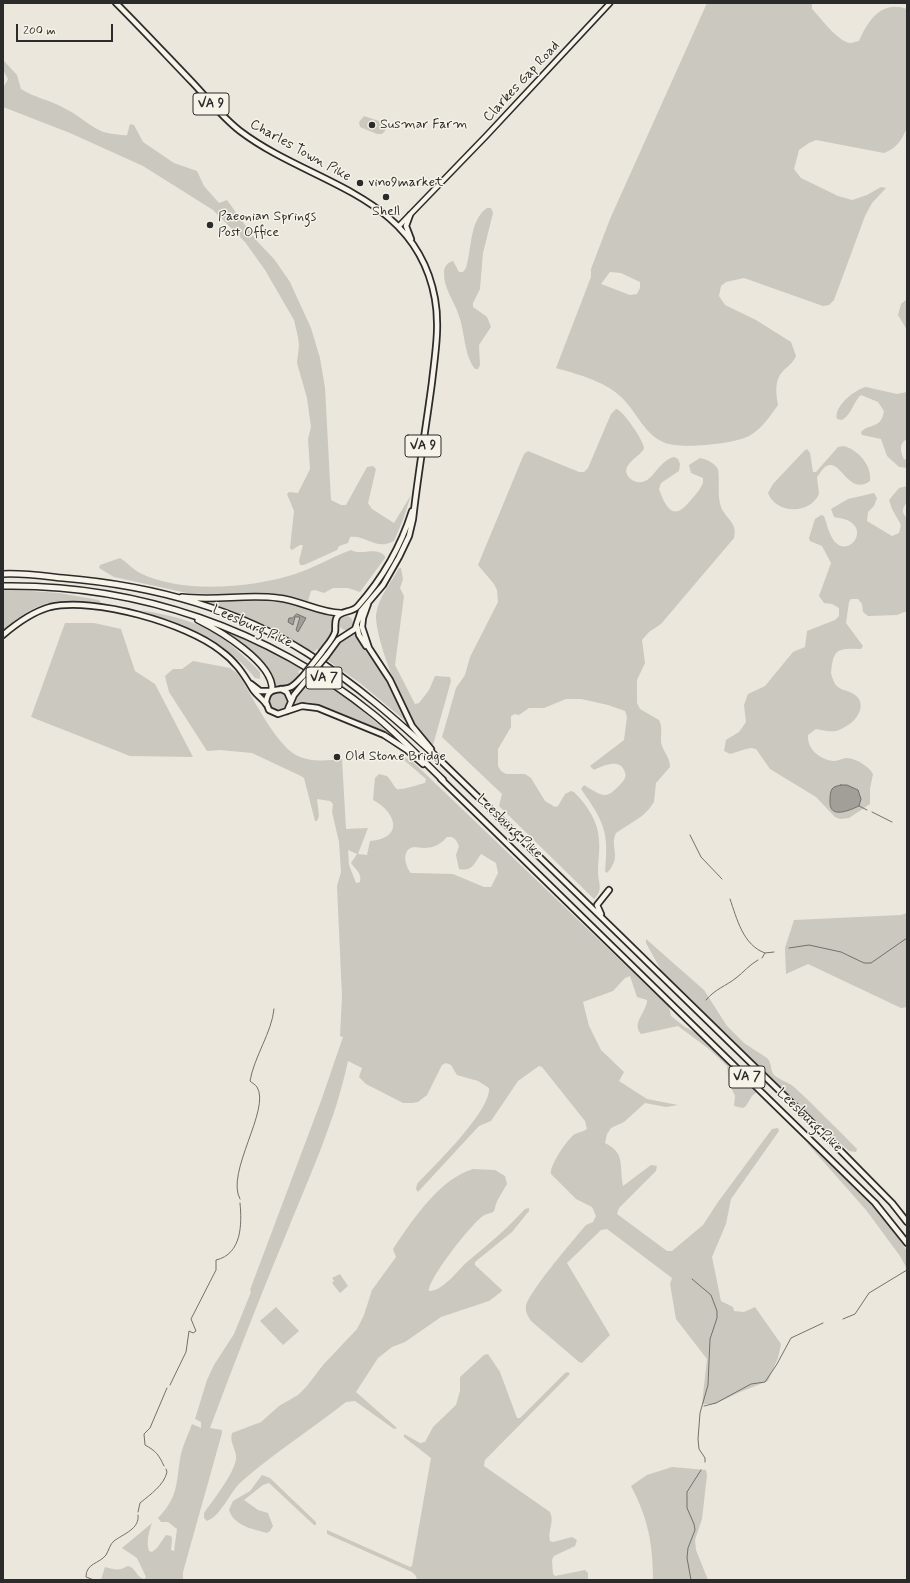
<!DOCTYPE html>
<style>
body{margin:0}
#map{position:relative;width:910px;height:1583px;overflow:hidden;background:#ebe7dd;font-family:Mynerve,sans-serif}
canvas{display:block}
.frame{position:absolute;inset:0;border:4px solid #2b2b2b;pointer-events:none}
.scale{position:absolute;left:16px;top:24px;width:97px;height:18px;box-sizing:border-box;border:2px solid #2b2b2b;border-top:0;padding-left:5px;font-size:12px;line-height:14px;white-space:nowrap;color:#2b2b2b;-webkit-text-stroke:3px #f7f3e8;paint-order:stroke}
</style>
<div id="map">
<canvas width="910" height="1583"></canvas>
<div class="frame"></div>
<div class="scale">200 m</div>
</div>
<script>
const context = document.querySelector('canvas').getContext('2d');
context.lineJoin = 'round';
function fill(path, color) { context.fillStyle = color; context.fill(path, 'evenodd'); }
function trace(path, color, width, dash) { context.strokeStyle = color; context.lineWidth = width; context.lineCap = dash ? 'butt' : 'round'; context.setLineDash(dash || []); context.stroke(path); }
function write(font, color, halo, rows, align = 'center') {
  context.font = font + ' Mynerve,sans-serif'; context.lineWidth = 3; context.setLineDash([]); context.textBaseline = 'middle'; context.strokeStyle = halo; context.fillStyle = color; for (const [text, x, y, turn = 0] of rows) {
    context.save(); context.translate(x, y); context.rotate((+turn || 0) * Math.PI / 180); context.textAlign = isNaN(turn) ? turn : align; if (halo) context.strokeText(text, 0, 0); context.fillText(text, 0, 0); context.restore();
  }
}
const green = new Path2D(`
 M707 3H812V9C821 18 837 41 850 43 853 43 857 41 859 41 868 21 881 0 907 9V128C901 141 897 148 884 153L816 140 809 143 799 150 794 169 801 178 838 196 852 200 867 195 881 187 886 188 872 203 865 216 834 300 829 305 823 306 744 278 726 282 721 286 719 296 725 305 756 320 791 342 796 356C793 363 788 366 783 371 774 381 776 393 778 405 770 416 762 429 749 436 733 444 679 450 663 442 644 434 635 409 620 396 604 381 577 374 556 368L591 277V269L610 219ZM610 272 621 273 640 282V288L637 294 630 295 601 284Z
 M3 60 17 75 21 89C35 98 50 100 64 108 77 114 88 125 101 131 104 133 125 136 127 135L130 124 134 125 143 142 174 163 197 171 204 186 219 203 227 200 256 240 274 259 290 282 311 328 320 358 325 388 331 500 341 505H346L367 467 373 466 376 469 368 503 372 509 394 523 411 495 403 520 394 541C375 551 367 535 350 537L348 543 339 546 337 550 304 565H300L299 561 303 545H300L292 550 290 548 294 511 287 494 289 492 298 493 310 469 308 439 311 427 307 398 297 363 299 346 298 337 294 320 265 270 245 242 213 210 143 166 70 133 3 107V88L8 79 3 70Z
 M364 116 382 122 385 126V131L382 134H377L360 127 359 122Z
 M487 208H491L493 213 483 253 480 289 473 303V307L487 317 491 327 479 345 480 365 478 369H475C464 355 465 333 459 316 455 302 443 288 444 272 444 267 448 262 453 261L459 272H463L466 268C472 249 469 221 487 208Z
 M907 299V330L898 315 901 304Z
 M866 387 897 394 907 392V439C899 443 900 451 904 459L907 460V468L899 467 887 456 881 439 862 435 861 432C869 423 881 430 884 411L878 402 861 395C853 402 852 414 842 420L837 419C833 407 855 389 866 387Z
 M616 409C622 409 644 441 644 448 644 455 614 466 632 480 634 481 638 483 641 482 653 482 659 460 674 457L678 459 680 464 679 471 661 483 659 489C666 508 673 522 690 501 695 495 700 490 703 483V478L691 473 689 465 700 458C708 460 713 462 718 469 720 481 717 496 721 507 726 519 738 523 734 538L661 624 649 632 642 640 645 663 637 680V703L640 709 659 720C664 730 659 737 662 746 665 754 670 758 670 767L656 783 654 802 649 809 642 816 616 833C609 848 623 856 607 873L605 871C609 831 604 822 581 789L584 785C605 798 607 800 624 780 626 776 626 774 624 770 619 758 602 766 594 770L590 766 624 740 627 717 625 711 608 705 581 699H566L544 708H529L519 715 515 714 511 716V727L498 749V766L501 771 506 774H525L531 778 545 801 555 807 558 806 565 794 571 791 574 792C587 805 598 821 599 840 600 850 598 861 598 871 598 884 604 889 594 899L499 806 502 794 442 737 456 688 465 675 470 657 498 602 497 590 494 584 478 565 524 454 528 451 579 472H584L588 468 611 414Z
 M844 446C858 450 872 465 870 481 847 497 841 456 825 467 822 469 819 475 817 477L819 494C809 516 775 513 768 493L773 484 804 451 807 449 810 453 813 472H816L838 447Z
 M907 486C907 490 908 496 907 500 905 508 899 510 907 518V611L897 615 868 616 863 612 862 604 858 599H851L849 602 846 623 863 646 861 649C837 648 833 649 831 674 833 679 834 684 838 687 843 691 851 691 855 695 866 703 859 717 851 723 835 734 833 732 816 729L808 735C807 749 819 759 833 761 837 761 841 759 845 758 854 757 869 766 873 774L870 789V804L849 818 840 819 835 817 816 797 770 769 756 749 751 748 746 749 730 754 724 751 726 740 739 732 746 722 744 705 748 694 765 686 793 652 805 647 807 631 835 620 839 616V608L832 604 824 603 819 596 831 563 822 546 810 541 809 538 815 519 821 515 824 516C827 524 829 535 835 542 848 556 866 534 852 523 848 519 839 518 834 517L831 509 848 499 874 493 877 498 874 506 868 512 867 521 892 536 899 533 901 525 892 509 889 500 899 488Z
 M351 550C362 556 375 546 385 556V558L360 592 348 588H333L324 593 315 590 311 591 308 601 266 593 227 595 187 593 114 577 99 568 100 565 120 558C127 562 132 569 140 573 182 594 251 588 295 574 314 568 332 557 351 550Z
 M399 568H401L403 579 400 588 404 596 395 665 415 704 419 703 429 690 435 676 450 677 451 681 433 745C428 739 422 733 417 726 402 707 375 638 376 615 378 597 391 583 399 568Z
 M3 589 59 593 99 600 103 605C55 597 41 599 3 630Z
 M256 598C275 599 291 603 309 607 318 610 326 615 335 615L332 634 319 650 317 649 314 652 263 625 193 599 223 601Z
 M140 610C198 620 218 629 260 672V679L255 678C222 637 187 628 140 610Z
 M339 623a7 7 0 1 1 14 0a7 7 0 1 1-14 0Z
 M65 623H94L121 629 135 671 155 684 193 757 130 756 31 717Z
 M220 629C244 633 280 655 302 668L298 672 300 674C293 684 287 687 275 687 269 666 238 642 220 629Z
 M356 633 360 643 382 674 409 724 360 683 327 660 338 642Z
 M193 661 230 668 237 673C252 694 274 743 296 755 307 761 320 761 333 760L332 755H340V759H342L346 829 368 828 358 854 367 855 370 841C404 838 397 813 373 800L375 778 379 774 387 776C391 780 394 787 397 789 400 791 420 784 425 783L426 779 405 761 402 756 412 761 669 1007 671 1016 685 1027 698 1034 758 1091 752 1096 746 1106 743 1108 734 1106 735 1096 729 1083 727 1066 709 1049 678 1026 641 1034C631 1023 647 1012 647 1000L637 997 630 976 625 978 613 991 583 1002 589 1026 601 1050 624 1072 619 1081 647 1099 678 1105 666 1107 645 1103 624 1122 611 1128 607 1134 605 1143C626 1153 619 1166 623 1186L651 1165 657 1166 656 1171 619 1208 617 1214 667 1251H672L703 1225 718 1202 772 1129 778 1128 779 1131 731 1199 726 1224 712 1257 721 1301 733 1307 734 1311 744 1312 755 1307 781 1344 778 1358 768 1381 740 1392 715 1404H702L707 1359 676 1319 670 1284 672 1278 607 1229 601 1230 567 1263 610 1335 582 1363 579 1362 531 1321C529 1317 525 1313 526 1307 526 1295 575 1238 586 1225L593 1222 596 1216 592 1207 576 1199 551 1174C549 1166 568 1138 575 1134 579 1132 583 1132 587 1129L585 1121 542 1067 539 1066 518 1081 491 1121 479 1126 418 1192 416 1189 417 1184C434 1166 491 1111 489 1088L478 1081 457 1075 451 1065 446 1063 442 1065 427 1095 418 1102 412 1103H403L366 1084 359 1077 362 1068 348 1061C336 1118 311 1173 289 1227 261 1294 235 1361 210 1428L222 1430V1433L183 1572V1580H101L105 1567C117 1570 118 1571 128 1566 136 1568 136 1577 144 1579L146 1577 137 1558 122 1548 152 1523C149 1531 146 1543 149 1551L152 1552 157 1548 166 1535 171 1536 172 1539 171 1550 174 1551 177 1529 168 1522H161L158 1518C178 1497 176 1485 180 1459 182 1447 188 1435 192 1424L201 1428V1422L195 1419 207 1380 214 1365 234 1334 251 1292 250 1290 321 1101 343 1037 340 1036 342 997 337 886 341 872 339 842 332 812 333 804 330 801 317 799 319 816 317 821H315L304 778 301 776 252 753 220 750 207 751 169 692 165 676 173 669H182ZM447 837H452L456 840 459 846 456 855 459 869C473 872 474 863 481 854L496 863 498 873 491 887H484L453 874 411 873C405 866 401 849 414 847 417 847 421 848 424 848 434 848 441 844 447 837ZM348 850 357 854 351 863C356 870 362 873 360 882L356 883 349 865Z
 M314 676 349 700 396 739C380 730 321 702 305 702 301 702 297 704 293 705L298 693Z
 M269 701a9 9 0 1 1 18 0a9 9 0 1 1-18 0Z
 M907 913V1007L901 1008 808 964 786 974 785 948 794 920 901 915Z
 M646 939 704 990 727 1026 744 1043 767 1058C772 1063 770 1070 774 1075 780 1080 787 1082 793 1086 815 1106 836 1128 857 1149L856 1152 849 1151 822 1127 661 970 646 943Z
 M807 1143 812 1146 878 1212 895 1233 907 1251V1269L900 1256 866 1210Z
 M473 1169 495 1170 505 1176 507 1184 497 1201 494 1211C491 1214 487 1213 483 1216 472 1223 428 1279 429 1291 443 1291 456 1272 466 1263 486 1246 507 1229 525 1209L529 1208V1211L512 1232 475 1262V1265L502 1290 501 1292 489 1301 441 1317 405 1342 392 1347 378 1358 356 1392 397 1428 394 1429 355 1401 346 1402C312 1429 274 1453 241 1482 230 1492 221 1516 207 1521L204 1518V1513C213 1500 234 1474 236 1459 237 1449 229 1443 232 1433L261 1422 279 1406 298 1395 307 1386 323 1365 357 1329 364 1315 372 1290 396 1257 393 1249C412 1221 439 1179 473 1169Z
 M340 1274 348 1286 340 1293 332 1283 334 1281 332 1278Z
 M276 1307 299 1331 283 1345 260 1321Z
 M488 1354 500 1372 517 1418H520L565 1373 568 1372 570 1374 485 1460 484 1466 550 1512C555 1522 547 1531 550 1541L553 1542 572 1537 577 1540 575 1546 554 1556 552 1560 553 1574 555 1576 585 1570 588 1573V1580H417L416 1576 412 1572 327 1534V1530L410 1567 412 1566 431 1458 404 1437V1434L420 1443 425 1442 433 1427 456 1405 460 1391V1377L484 1355Z
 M672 1467 706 1470 707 1475 702 1519 695 1540 696 1550 708 1580H653C653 1544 648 1518 631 1486L647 1475Z
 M262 1475 270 1478 316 1522V1525H314L269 1483 263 1485 244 1500 258 1510 268 1513 273 1526 270 1531 267 1533C253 1529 234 1526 229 1510L233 1501 250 1491Z`);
const water = new Path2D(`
 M297 614 306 618 298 632 296 630 300 617H295L293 625 288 622 289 618H292Z
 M841 785H847L858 790 861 799 859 806C850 810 829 820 830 801 830 797 830 792 832 789 834 786 838 786 841 785Z`);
const stream = new Path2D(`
 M859 806 867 810
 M872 812 892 822
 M690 835 701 857 722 879
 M730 899C737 919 743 945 765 953L762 958
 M789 948 809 945 841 952 864 963H871L907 938
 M765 953 774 952
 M706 1000C715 989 726 986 736 978 744 972 749 965 758 960
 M240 1199C225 1173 271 1109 257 1087 256 1085 252 1083 250 1081 254 1057 272 1032 274 1009
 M692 1279 711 1295 717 1311V1318L710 1339 708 1385 700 1413 698 1439 699 1449 705 1458V1462
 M843 1319 855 1314 869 1293 907 1270
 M170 1385 186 1352 189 1331 193 1333 196 1331 191 1319 216 1270V1260C242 1254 242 1224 240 1203
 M704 1406 716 1403 751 1384 765 1382 777 1364 791 1338 823 1323
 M164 1466C159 1455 156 1451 145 1445L144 1434 150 1428 167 1388
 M138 1512 140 1503C151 1494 164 1485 167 1472L166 1469
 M94 1580 86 1577C86 1563 99 1564 106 1555 109 1550 110 1544 114 1541 123 1534 140 1529 138 1515
 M691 1580 687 1558 688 1548 695 1530 694 1524 687 1508V1492L701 1470`);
const secondary = new Path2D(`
 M399 226 487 135 610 3`);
const primary = new Path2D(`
 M3 635C17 623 32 612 50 607 94 597 186 623 221 651 235 661 243 673 252 688 255 694 262 698 266 704
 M251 684 260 691H271`);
const trunk = new Path2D(`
 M116 3C142 29 167 56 193 83 208 99 222 117 240 131 311 185 416 193 435 299 440 326 435 355 432 382 426 428 418 473 413 519L409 536 399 557 383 585 361 611 355 629 338 640 327 655
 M410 215 406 226 411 239
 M368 604 363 618 362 627 369 648 390 680 412 726 431 749
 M357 626 359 635 366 646
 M322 652C326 646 333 639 335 632 336 627 334 622 337 617 342 610 352 613 358 606 382 579 401 546 412 511
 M303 676C299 680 296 684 291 687 280 692 268 685 266 702L269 710 278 714 302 706 318 708 384 735 407 750 423 764
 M281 689 287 692 291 701
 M287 711 294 695 308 678
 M438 758 835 1145 892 1203 907 1222
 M441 779 875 1203 907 1243
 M601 914 597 905 609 890`);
const motorway = new Path2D(`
 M3 574C23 573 44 576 63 578 147 585 234 607 307 653 356 684 398 721 440 760
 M3 586C137 584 268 629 373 714 398 734 420 758 443 780
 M182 597C216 601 247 594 278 598 299 600 320 613 341 613
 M198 620C220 631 274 663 272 690`);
const trunkBridge = new Path2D(`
 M303 676 322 652
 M308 678 327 655`);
const markers = [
 [372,125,4,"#2b2b2b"],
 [360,183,4,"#2b2b2b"],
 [386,197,4,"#2b2b2b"],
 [210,225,4,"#2b2b2b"],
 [337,757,4,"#2b2b2b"]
];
const shields = [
 [211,104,36],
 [423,446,36],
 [324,678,36],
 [747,1077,36]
];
const shieldNames = [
 ["VA 9",211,104],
 ["VA 9",423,446],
 ["VA 7",324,678],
 ["VA 7",747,1077]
];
const streetNames = [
 ["Clarkes Gap Road",522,82,-47],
 ["Charles Town Pike",300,151,29],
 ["Leesburg Pike",252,627,24],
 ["Leesburg Pike",509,827,44],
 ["Leesburg Pike",809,1121,44]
];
const poiNames = [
 ["Susmar Farm",380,125],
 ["vino9market",368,183],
 ["Shell",386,212,"center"],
 ["Paeonian Springs",218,217],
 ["Post Office",218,233],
 ["Old Stone Bridge",345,757]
];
fill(green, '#cbc8bf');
fill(water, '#a29f98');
trace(water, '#72716c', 1);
trace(stream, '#72716c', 1);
trace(secondary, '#2b2b2b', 7);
trace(primary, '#2b2b2b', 8);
trace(trunk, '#2b2b2b', 8);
trace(motorway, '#2b2b2b', 8);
trace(secondary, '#f7f3e8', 4);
trace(primary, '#f7f3e8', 4.5);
trace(trunk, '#f7f3e8', 4.5);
trace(motorway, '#f7f3e8', 5);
trace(trunkBridge, '#2b2b2b', 8, []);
trace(trunkBridge, '#f7f3e8', 4.5);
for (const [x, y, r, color] of markers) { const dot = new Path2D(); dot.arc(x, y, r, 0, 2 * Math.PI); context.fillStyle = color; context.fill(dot); trace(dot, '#f7f3e8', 1.5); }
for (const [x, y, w] of shields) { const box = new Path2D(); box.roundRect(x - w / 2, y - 11, w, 22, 3); context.fillStyle = '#f7f3e8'; context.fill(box); trace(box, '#2b2b2b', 1); }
write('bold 13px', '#2b2b2b', null, shieldNames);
write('14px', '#2b2b2b', '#f7f3e8', streetNames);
write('14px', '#2b2b2b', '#f7f3e8', poiNames, 'left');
</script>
